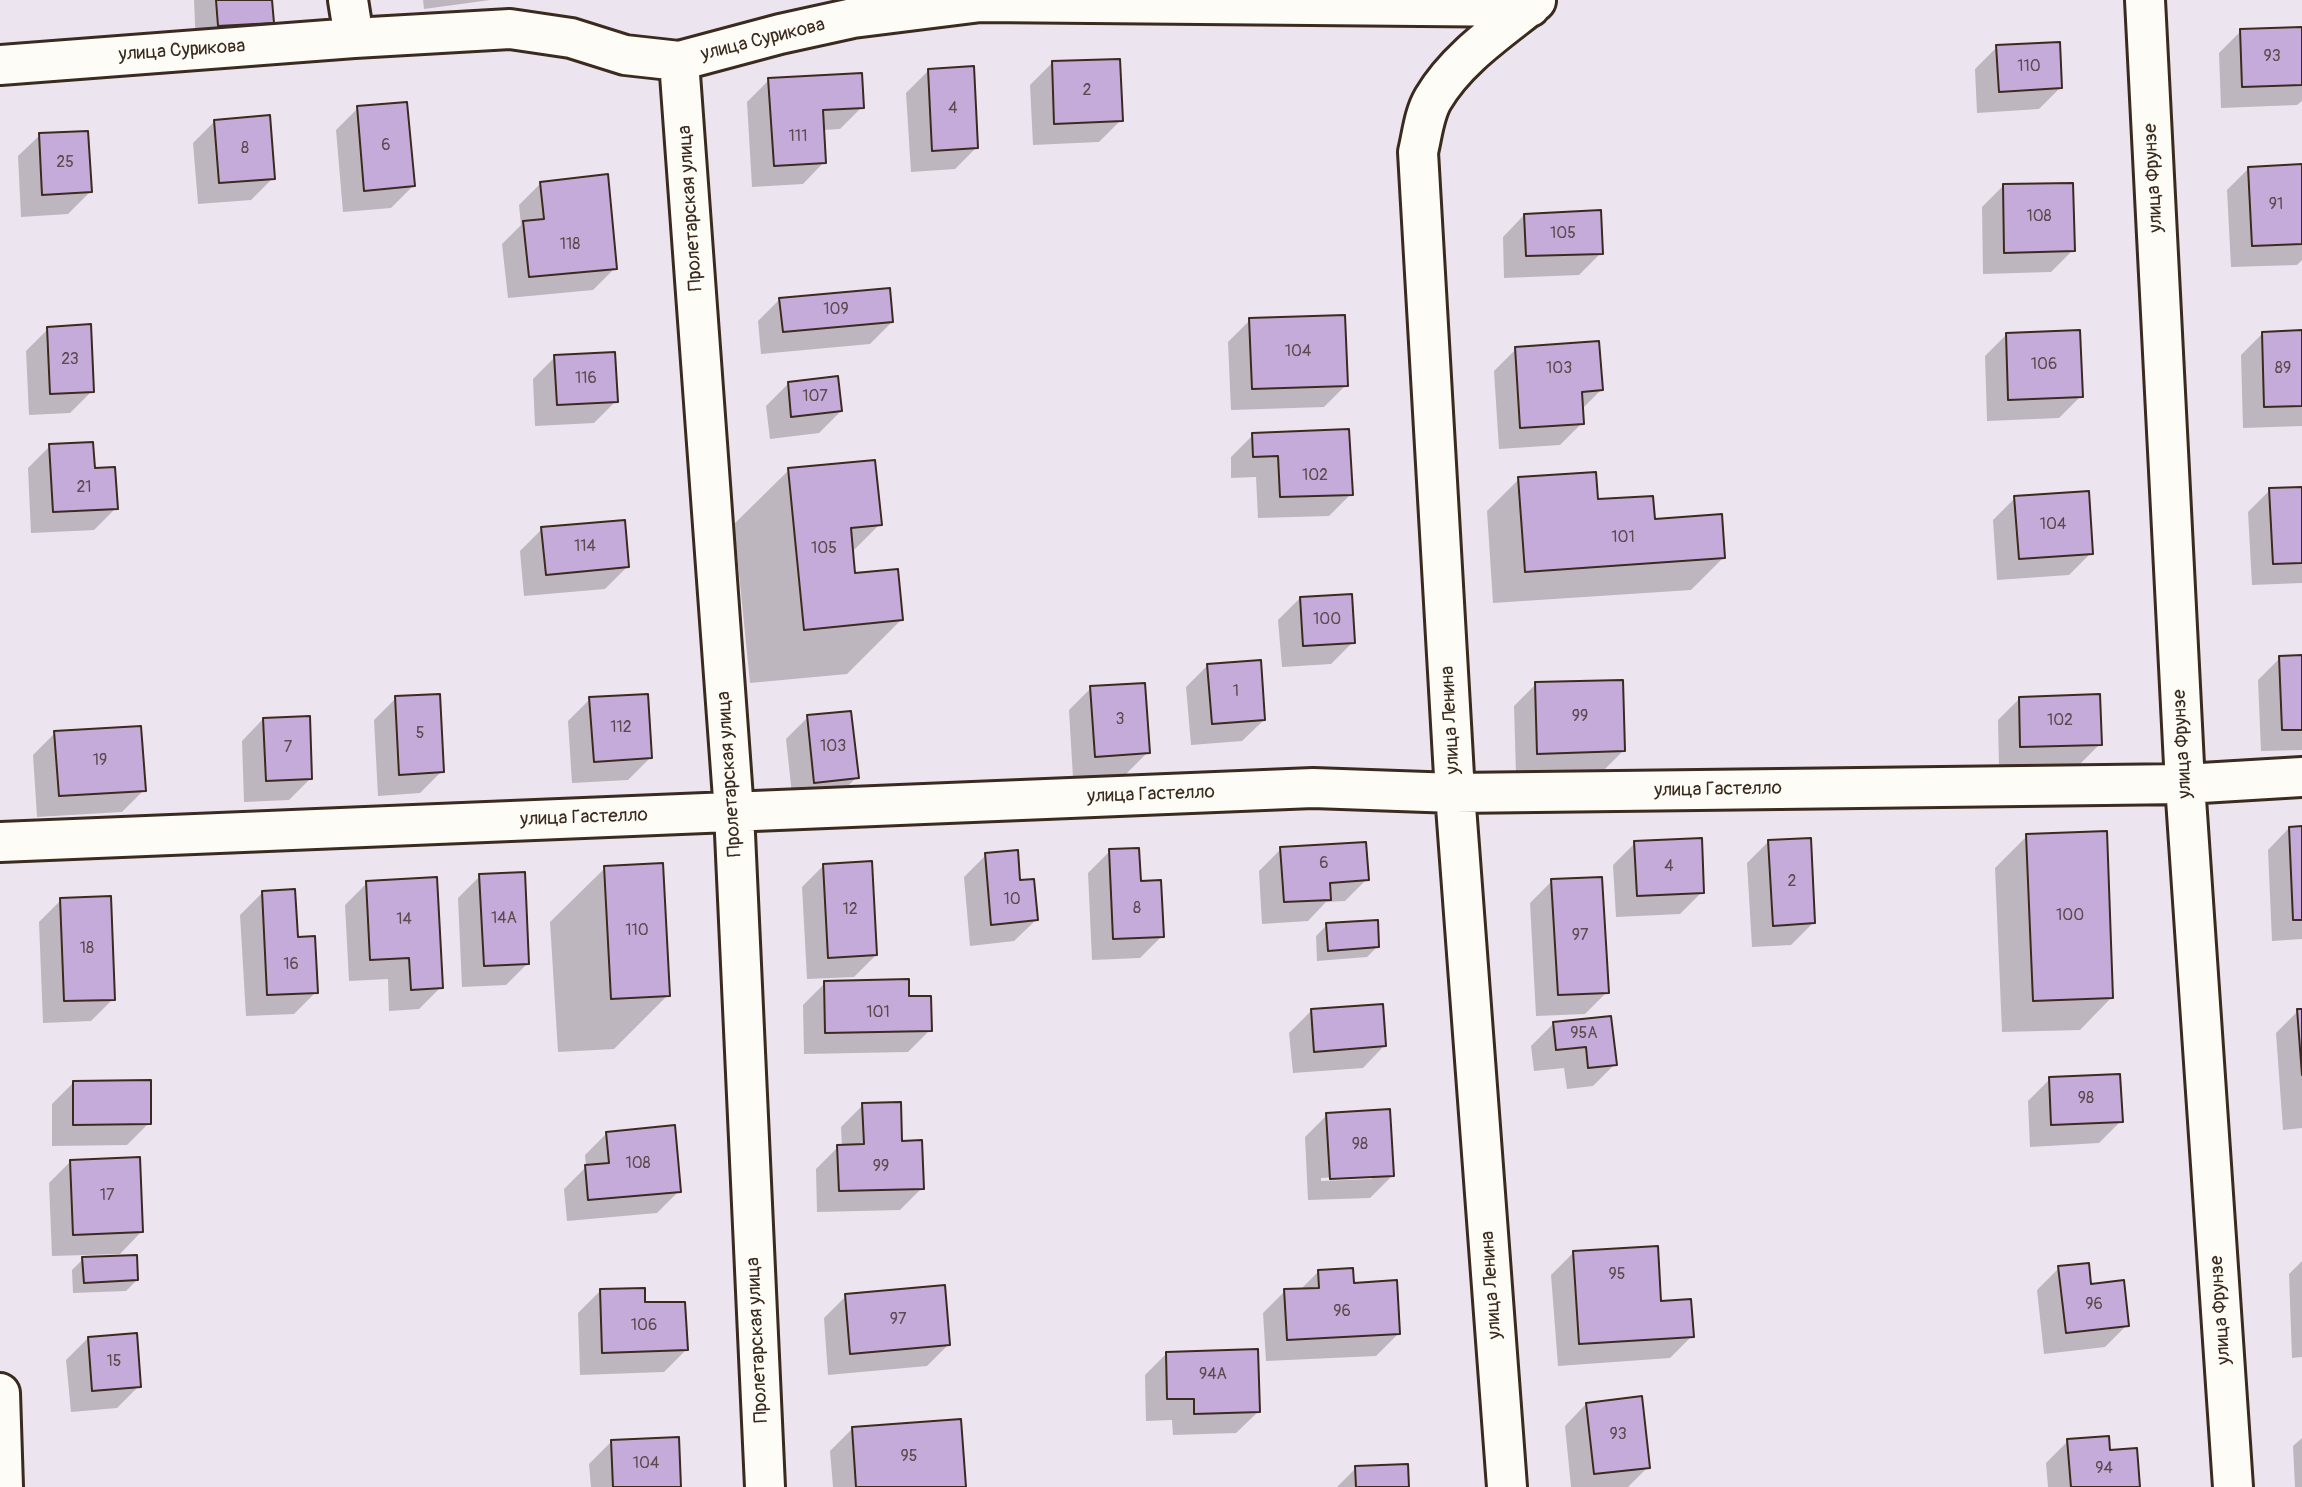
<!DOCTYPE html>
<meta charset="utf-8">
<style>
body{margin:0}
canvas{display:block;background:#ece4ee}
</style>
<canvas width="2302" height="1487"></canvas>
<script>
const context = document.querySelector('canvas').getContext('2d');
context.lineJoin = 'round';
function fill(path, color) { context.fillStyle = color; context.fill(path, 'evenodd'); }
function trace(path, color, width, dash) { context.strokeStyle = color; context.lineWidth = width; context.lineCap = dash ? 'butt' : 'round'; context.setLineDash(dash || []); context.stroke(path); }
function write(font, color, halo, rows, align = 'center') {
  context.font = font + ' Pangolin,sans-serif'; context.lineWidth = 6; context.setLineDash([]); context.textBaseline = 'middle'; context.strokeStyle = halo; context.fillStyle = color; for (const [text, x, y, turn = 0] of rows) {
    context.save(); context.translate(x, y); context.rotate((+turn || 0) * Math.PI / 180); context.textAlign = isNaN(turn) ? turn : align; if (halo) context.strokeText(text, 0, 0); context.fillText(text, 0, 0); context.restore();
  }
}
const shadow = new Path2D(`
 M194 0H271L272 22 250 44 196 47Z
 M423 0H490L424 9Z
 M2302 28V101L2297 105 2221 108 2219 53 2241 31Z
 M1997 47 2061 87 2039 109 1977 113 1975 69Z
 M1052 63 1121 120 1099 142 1033 145 1030 85Z
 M928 71 977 147 955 169 911 172 906 93Z
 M769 80 862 107 840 129 823 130 824 162 803 184 752 187 747 102Z
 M358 108 413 186 391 208 343 212 336 130Z
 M215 121 273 178 251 200 198 204 193 143Z
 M40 135 90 192 68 214 21 217 18 156Z
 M2302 166V260L2297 265 2231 267 2227 190 2249 168Z
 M541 183 615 268 593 290 508 298 502 244 521 225 519 205Z
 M2004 185 2073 250 2051 272 1983 274 1982 207Z
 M1524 215 1601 253 1579 275 1504 278 1503 237Z
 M780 299 892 322 870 344 761 354 758 321Z
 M1250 320 1346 385 1324 407 1231 410 1228 342Z
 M48 329 92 391 70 413 29 415 26 351Z
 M2302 332V426L2243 428 2241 355 2263 333Z
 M2007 334 2081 396 2059 418 1987 421 1985 356Z
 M1516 349 1601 390 1581 410 1582 423 1560 445 1499 449 1494 371Z
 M555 357 616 401 594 423 535 426 533 379Z
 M788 384 841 411 819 433 770 439 766 406Z
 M1253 435 1351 494 1329 516 1258 518 1256 477 1231 478V457Z
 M50 446 93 470 116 508 94 530 31 533 28 468Z
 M789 470 880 524 852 552 854 575 901 620 847 674 750 683 734 524Z
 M1519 479 1653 520 1723 558 1691 590 1493 603 1487 511Z
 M2302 489V583L2252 585 2248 512 2270 490Z
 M2015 498 2091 553 2069 575 1997 580 1993 520Z
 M542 529 627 567 605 589 524 596 520 551Z
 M1300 598 1353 642 1331 664 1282 667 1278 620Z
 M2302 657V750L2261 751 2258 680 2280 658Z
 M1208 665 1264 720 1242 741 1191 745 1186 687Z
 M1536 684 1623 751 1601 773 1516 775 1514 706Z
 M1091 688 1148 752 1126 774 1073 778 1069 710Z
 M396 698 442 771 420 793 378 796 374 720Z
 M2020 698 2100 744 2078 766 1999 768 1998 720Z
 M590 699 650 758 628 780 572 783 568 721Z
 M808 717 857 777 835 799 793 804 786 739Z
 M263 719 311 778 289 800 244 802 242 741Z
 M55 733 144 790 122 812 37 817 33 755Z
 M2289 828H2302V939L2272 941 2268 850Z
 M2027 836 2112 997 2080 1030 2002 1032 1995 868Z
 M1769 841 1813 923 1791 945 1752 947 1747 863Z
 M1635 843 1702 892 1680 914 1616 917 1613 865Z
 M1281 849 1367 879 1345 901 1326 902 1308 921 1262 924 1259 871Z
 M1110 851 1139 883 1162 936 1140 958 1092 960 1088 873Z
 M986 855 1019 882 1036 920 1014 941 970 946 964 877Z
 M824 865 876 955 854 977 807 979 802 887Z
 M605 868 668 995 614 1049 558 1052 550 922Z
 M480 876 528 963 506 985 462 987 458 898Z
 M1552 881 1607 992 1585 1014 1536 1016 1530 903Z
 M367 883 441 987 419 1009 389 1011 388 979 349 981 345 905Z
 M262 893 296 938 316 992 294 1014 246 1016 240 915Z
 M61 900 113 999 91 1021 43 1023 39 922Z
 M1327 925 1377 947 1367 957 1317 961 1316 936Z
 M825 983 907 998 930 1030 908 1052 804 1054 803 1005Z
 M1311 1011 1384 1046 1363 1068 1293 1073 1289 1033Z
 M2298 1011H2302V1128L2283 1130 2276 1033Z
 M1553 1024 1615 1064 1593 1086 1567 1089 1564 1068 1534 1071 1531 1046Z
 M2050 1079 2121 1121 2099 1143 2030 1147 2028 1101Z
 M74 1082 149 1123 127 1145 52 1146V1104Z
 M863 1105 901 1142 922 1188 900 1210 817 1212 816 1169 838 1147H842L841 1127Z
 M1327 1115 1392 1176 1370 1198 1308 1200 1305 1137ZM1372 1175V1179L1321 1181V1178Z
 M607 1133 679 1191 657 1213 567 1221 564 1189 586 1167 585 1155Z
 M71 1161 141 1232 120 1254 52 1256 49 1183Z
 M1573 1253 1660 1302 1692 1336 1670 1358 1558 1366 1551 1275Z
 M83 1259 137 1280 126 1291 73 1293 72 1270Z
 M2302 1261V1357L2292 1358 2289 1274Z
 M2059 1268 2089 1286 2127 1325 2105 1347 2044 1354 2037 1290Z
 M1319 1271 1352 1285 1398 1334 1376 1356 1266 1361 1263 1313 1285 1291 1300 1290Z
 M600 1291 643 1304 686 1350 664 1372 580 1375 578 1313Z
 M846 1296 949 1344 927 1366 828 1375 824 1318Z
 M88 1338 139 1386 117 1408 71 1412 66 1360Z
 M1167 1353 1258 1412 1236 1433 1173 1435 1172 1420 1146 1421 1145 1375Z
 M1586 1404 1648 1467 1628 1487H1571L1565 1426Z
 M852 1429 964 1487H833L830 1451Z
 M2302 1438V1487H2295L2293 1446Z
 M2068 1441 2109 1452 2138 1487H2048L2046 1463Z
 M611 1442 680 1487H591L589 1464Z
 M1356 1468 1407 1487H1337Z`);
const building = new Path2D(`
 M216 0H272L274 23 218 26Z
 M2302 27V85L2242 87 2240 29Z
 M2060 42 2062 88 1999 92 1996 45Z
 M1120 59 1123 121 1054 124 1052 61Z
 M974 66 978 148 932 151 928 69Z
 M862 73 864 108 823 110 826 163 774 166 768 78Z
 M407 102 415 186 364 191 357 106Z
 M270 115 275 179 219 183 214 120Z
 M88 131 92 192 42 195 39 133Z
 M2302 164V244L2252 246 2248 167Z
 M608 174 617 269 529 277 523 221 544 219 540 182Z
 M2073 183 2075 251 2004 253 2003 184Z
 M1601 210 1603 254 1526 256 1524 214Z
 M890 288 893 322 783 332 779 298Z
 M1345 315 1348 386 1252 389 1249 318Z
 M91 324 94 392 50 394 47 327Z
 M2080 330 2083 397 2008 400 2006 333Z
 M2302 330V406L2264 407 2262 332Z
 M1599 341 1603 390 1582 392 1584 424 1520 428 1515 347Z
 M615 352 618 402 557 405 554 355Z
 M838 376 842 411 791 417 788 382Z
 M1349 429 1353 495 1280 497 1278 456 1253 457 1252 433Z
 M93 442 95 468 115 467 118 509 53 512 49 444Z
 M875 460 882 525 851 528 855 573 898 569 903 620 804 630 788 468Z
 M1596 472 1598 499 1653 496 1655 519 1722 514 1725 558 1525 572 1518 477Z
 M2302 487V563L2273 564 2269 488Z
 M2089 491 2093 554 2019 559 2014 496Z
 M625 520 629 567 546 575 541 527Z
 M1352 594 1355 643 1303 646 1300 597Z
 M2302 655V730H2282L2279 656Z
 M1261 660 1265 720 1212 724 1207 664Z
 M1623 680 1625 751 1537 754 1535 682Z
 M1145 683 1150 753 1095 757 1090 686Z
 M440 694 444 772 399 775 395 696Z
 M648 694 652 758 594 762 589 697Z
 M2100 694 2102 745 2020 747 2019 697Z
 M851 711 859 778 814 783 807 715Z
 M310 716 312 779 266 781 263 718Z
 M141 726 146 791 59 796 54 731Z
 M2302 826V920H2293L2289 827Z
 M2107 831 2113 998 2033 1001 2026 834Z
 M1702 838 1704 893 1637 896 1634 841Z
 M1811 838 1815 923 1773 926 1768 840Z
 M1366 842 1369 880 1330 883 1331 900 1284 902 1280 847Z
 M1139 848 1141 881 1161 880 1164 937 1113 939 1109 849Z
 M1018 850 1020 880 1034 879 1038 920 991 925 985 853Z
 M872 861 877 955 828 958 823 864Z
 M663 863 670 996 611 999 604 866Z
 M525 872 529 964 484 966 479 874Z
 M437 877 443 988 411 990 409 958 370 960 366 881Z
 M1602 877 1609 993 1558 995 1551 879Z
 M295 889 298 937 315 936 318 993 267 995 262 891Z
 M111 896 115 1000 64 1001 60 898Z
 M1378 920 1379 947 1328 951 1326 923Z
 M909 979V996H931L932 1031 825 1033 824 981Z
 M1383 1004 1386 1046 1314 1052 1311 1009Z
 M2297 1009H2302V1075Z
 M1611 1016 1617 1065 1588 1068 1586 1047 1556 1050 1553 1022Z
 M2120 1074 2123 1122 2051 1125 2049 1077Z
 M151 1080V1124L73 1125V1081Z
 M901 1102 902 1141 922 1140 924 1189 839 1191 837 1145 864 1144 862 1103Z
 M1390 1109 1394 1176 1330 1179 1326 1113Z
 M675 1125 681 1192 588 1200 585 1165 609 1163 606 1132Z
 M140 1157 143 1232 73 1235 70 1160Z
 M1658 1246 1661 1301 1691 1299 1694 1337 1579 1344 1573 1251Z
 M137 1255 138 1280 84 1283 82 1257Z
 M2089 1263 2091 1284 2124 1280 2129 1326 2066 1333 2058 1266Z
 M1353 1268 1354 1283 1397 1280 1400 1334 1287 1340 1284 1289 1319 1288 1318 1270Z
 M945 1285 950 1345 850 1354 845 1294Z
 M645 1288V1302H685L688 1350 602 1353 600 1289Z
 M137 1333 141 1387 92 1391 88 1337Z
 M1258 1349 1260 1412 1194 1414V1399H1167L1166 1352Z
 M1642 1396 1650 1468 1594 1474 1586 1403Z
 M961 1419 966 1487H856L852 1427Z
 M2109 1436 2110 1450 2137 1448 2140 1487H2071L2067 1439Z
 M679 1437 681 1487H613L611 1440Z
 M1408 1464 1409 1487H1356L1355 1466Z`);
const minor = new Path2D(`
 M348 0 354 38
 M2145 0 2185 784 2233 1487
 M679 61 734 812 765 1487
 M0 65 354 38 510 29 571 38 625 55 679 61 780 34 853 18 981 2 1530 7
 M0 842 1313 788 1455 793 2185 784 2302 777
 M0 1393 3 1487
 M1507 1487 1455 793 1418 152C1422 136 1424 114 1433 99 1457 58 1500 30 1536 1`);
const numberNames = [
 ["93",2272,57],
 ["110",2029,67],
 ["2",1087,91],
 ["4",953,109],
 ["111",798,137],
 ["6",386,146],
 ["8",245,149],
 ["25",65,163],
 ["91",2276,205],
 ["108",2039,217],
 ["105",1563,234],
 ["118",570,245],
 ["109",836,310],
 ["104",1298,352],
 ["23",70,360],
 ["106",2044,365],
 ["103",1559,369],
 ["89",2283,369],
 ["116",586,379],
 ["107",815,397],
 ["102",1315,476],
 ["21",84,488],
 ["104",2053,525],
 ["101",1623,538],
 ["114",585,547],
 ["105",824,549],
 ["100",1327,620],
 ["1",1236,692],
 ["99",1580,717],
 ["3",1120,720],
 ["102",2060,721],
 ["112",621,728],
 ["5",420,734],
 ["103",833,747],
 ["7",288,748],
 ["19",100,761],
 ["6",1324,864],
 ["4",1669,867],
 ["2",1792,882],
 ["10",1012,900],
 ["8",1137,909],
 ["12",850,910],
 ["100",2070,916],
 ["14А",504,919],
 ["14",404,920],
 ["110",637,931],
 ["97",1580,936],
 ["18",87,949],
 ["16",291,965],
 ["101",878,1013],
 ["95А",1584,1034],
 ["98",2086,1099],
 ["98",1360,1145],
 ["108",638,1164],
 ["99",881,1167],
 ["17",107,1196],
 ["95",1617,1275],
 ["96",2094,1305],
 ["96",1342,1312],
 ["97",898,1320],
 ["106",644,1326],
 ["15",114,1362],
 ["94А",1213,1375],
 ["93",1618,1435],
 ["95",909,1457],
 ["104",646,1464],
 ["94",2104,1469]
];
const streetNames = [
 ["улица Сурикова",763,40,-14],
 ["улица Сурикова",182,51,-4],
 ["улица Фрунзе",2154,178,-93],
 ["Пролетарская улица",691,208,-94],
 ["улица Ленина",1451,720,-93],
 ["улица Фрунзе",2183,744,-93],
 ["Пролетарская улица",730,774,-94],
 ["улица Гастелло",1718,790,-1],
 ["улица Гастелло",1151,795,-2],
 ["улица Гастелло",584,818,-2],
 ["улица Ленина",1492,1285,-94],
 ["улица Фрунзе",2221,1310,-94],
 ["Пролетарская улица",758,1340,-93]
];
fill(shadow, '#0003');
fill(building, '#c4abda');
trace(building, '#3b2a1e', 2);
trace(minor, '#3b2a1e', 44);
trace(minor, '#fdfcf7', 38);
write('16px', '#5d4a4d', null, numberNames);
write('19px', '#3b2a1e', '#fdfcf7', streetNames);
</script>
